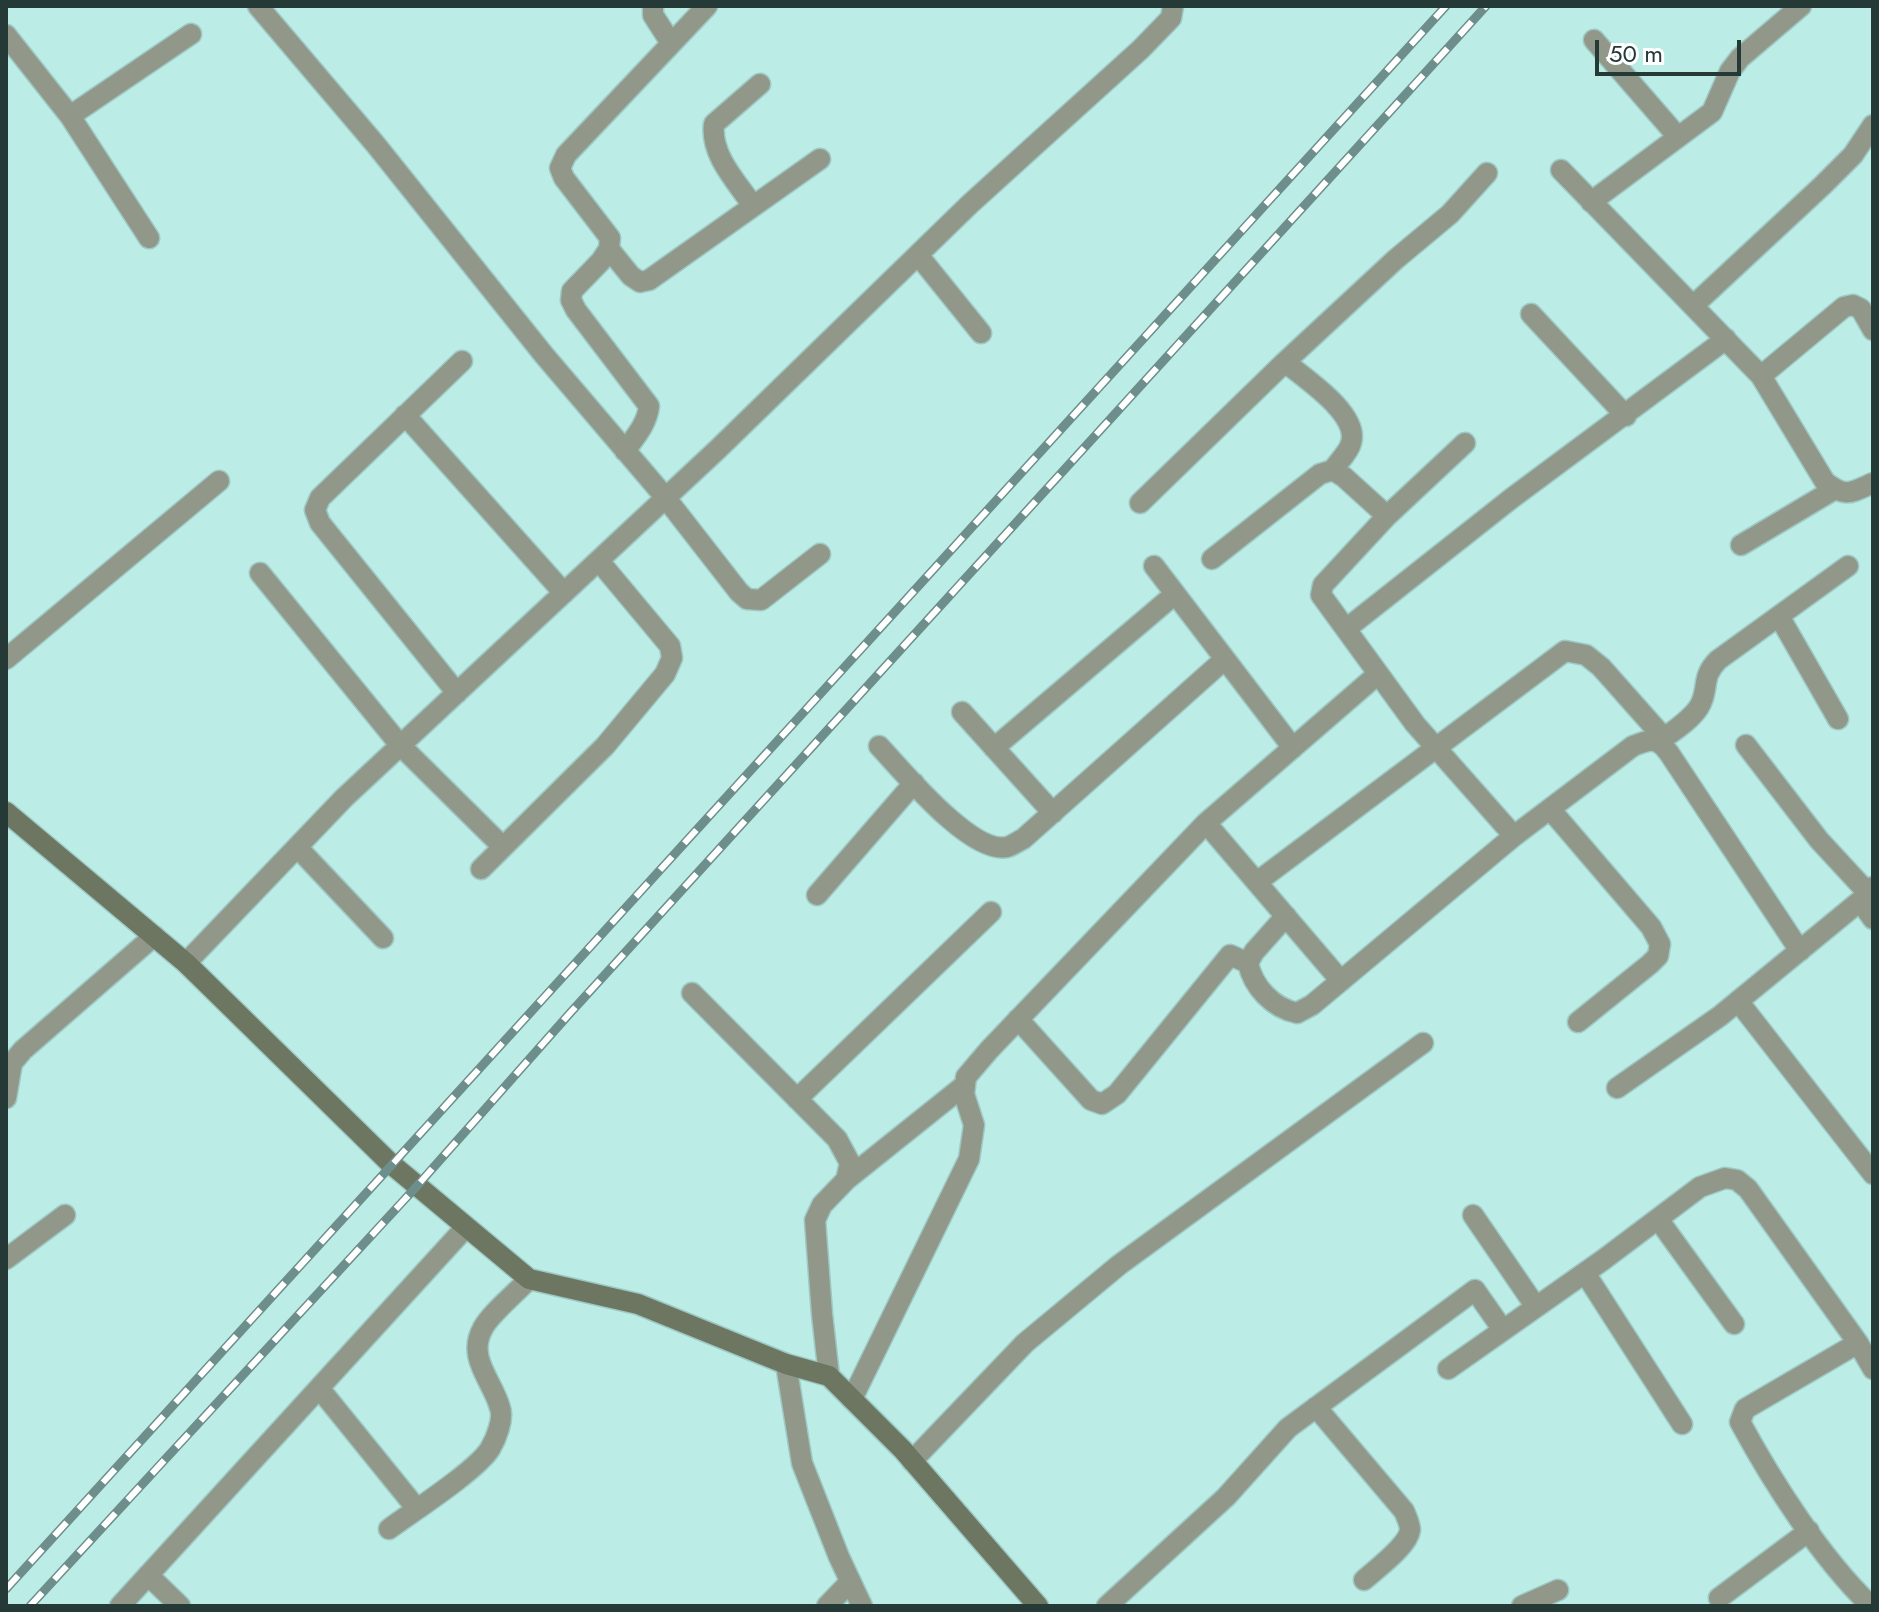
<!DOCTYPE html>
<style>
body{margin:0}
#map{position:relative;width:1879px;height:1612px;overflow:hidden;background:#bbece6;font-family:Jost,sans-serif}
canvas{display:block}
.frame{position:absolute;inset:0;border:8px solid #253937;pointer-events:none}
.scale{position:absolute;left:1595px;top:40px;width:146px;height:36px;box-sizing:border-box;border:4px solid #253937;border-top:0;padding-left:10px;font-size:24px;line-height:28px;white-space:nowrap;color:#253937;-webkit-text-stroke:6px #fff;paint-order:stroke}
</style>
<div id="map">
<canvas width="1879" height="1612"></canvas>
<div class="frame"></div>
<div class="scale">50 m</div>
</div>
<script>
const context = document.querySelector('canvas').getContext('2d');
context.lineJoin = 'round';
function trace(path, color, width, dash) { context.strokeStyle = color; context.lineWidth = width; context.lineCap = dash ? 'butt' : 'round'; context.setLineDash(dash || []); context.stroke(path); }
const street = new Path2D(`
 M258 6 376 145 544 355 665 497 739 592 747 599 761 600 820 554
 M653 6V15L671 43
 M6 35 70 116 149 238
 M1594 40 1678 137
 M70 116 191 34
 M1561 170 1761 376 1825 482C1846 498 1850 493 1873 483
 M1591 202 1712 112 1730 71 1740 58 1801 6
 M753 206C737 182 710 155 714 124L760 84
 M609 249 631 276 640 282 649 280 820 159
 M918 255 981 333
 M1694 305 1823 185 1853 155 1873 125
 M1531 314 1626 416
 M1285 362C1304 378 1360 414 1351 443 1349 452 1338 462 1333 470
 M1761 376 1844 307 1853 305 1861 309 1873 330
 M405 415 564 593
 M1465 443 1387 516 1323 585 1321 595 1415 724 1514 836
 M625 451C635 437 647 424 649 406L576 310 571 300 572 291 601 261 609 249 610 238 564 178 560 168 566 155 707 6
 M1140 503 1285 362 1396 259 1450 214 1487 173
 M1741 545 1835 489
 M1212 559 1320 474 1333 470 1344 477 1387 516
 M1154 566 1293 748
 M260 573 400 745 503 847
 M1779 616 1838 719
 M1346 629 1512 498 1726 339
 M6 659 219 481
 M457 693 320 523 315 510 320 498 462 361
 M962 712 1053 813
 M1660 741C1673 731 1690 721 1699 707 1710 689 1700 678 1718 660L1848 566
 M1746 745 1819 840 1868 893
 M879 746C902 770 971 855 1007 847 1012 846 1018 841 1023 839L1225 659
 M994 748 1175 594
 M1550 809 1651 927 1660 944 1658 956 1650 964 1578 1022
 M1206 823 1341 981
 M297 847 383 938
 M481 869 605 746 665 674 672 658 670 646 599 561
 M1257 882 1565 651 1586 655 1601 667 1664 738
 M817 895 914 783
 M1860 901 1873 919
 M1286 916 1254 952 1248 963C1253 987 1273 1008 1297 1013L1312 1005 1514 836 1633 746C1651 739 1657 737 1669 753L1800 951
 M186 963 344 798 718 449 970 204 1141 49 1171 18 1173 6
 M692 993 837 1139 850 1163 846 1180 822 1205 815 1220 822 1314 829 1376
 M1738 1001 1873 1174
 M1018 1019 1091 1100 1102 1104 1117 1094 1230 955 1248 963
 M1617 1088 1720 1016 1860 901 1873 887
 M6 1098 12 1063 23 1050 154 936
 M797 1099 991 912
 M846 1180 961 1088
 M1473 1215 1536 1307
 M1658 1219 1734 1324
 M6 1259 65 1215
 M1585 1273 1682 1424
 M1858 1343 1745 1409 1740 1422C1773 1483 1821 1558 1871 1606
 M786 1364 802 1463 839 1557 862 1606
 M1448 1369 1603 1260 1700 1187 1725 1178 1737 1180 1748 1189 1858 1343 1873 1369
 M319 1388 417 1509
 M852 1399 969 1159 974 1125 964 1094 966 1077 989 1050 1206 823 1378 674
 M1316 1407 1404 1511C1407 1518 1410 1524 1410 1530 1408 1546 1376 1569 1364 1580
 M912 1461 1025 1343 1119 1265 1423 1043
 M389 1529C412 1512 476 1471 490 1449 496 1439 504 1419 500 1408 493 1381 466 1358 483 1328 490 1314 518 1291 529 1279
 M148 1575 180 1606
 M1719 1598 1809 1531
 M120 1606 466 1227
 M827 1606 850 1582
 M1107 1606 1226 1497 1288 1428 1475 1290 1503 1330
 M1522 1606 1558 1590`);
const secondary = new Path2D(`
 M6 812 186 963 390 1163 529 1279 638 1304 786 1364 829 1376 903 1450 1038 1606`);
const rail = new Path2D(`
 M6 1589 1446 6
 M30 1606 417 1186 571 1012 1486 6`);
trace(street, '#9dc8c3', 23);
trace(secondary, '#9dc8c3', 23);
trace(street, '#91988a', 20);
trace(secondary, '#6c7661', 20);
trace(rail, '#6d8e8a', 9);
trace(rail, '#fff', 6, [18]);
</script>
